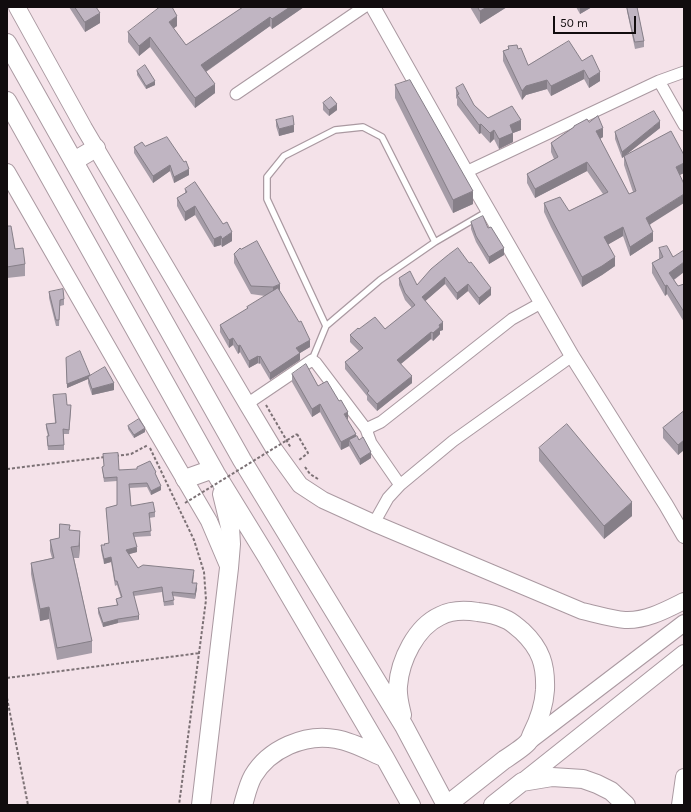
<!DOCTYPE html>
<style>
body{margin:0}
#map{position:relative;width:691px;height:812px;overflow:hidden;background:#f4e2e9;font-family:Karla,sans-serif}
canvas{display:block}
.frame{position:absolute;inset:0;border:8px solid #110c0e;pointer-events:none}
.scale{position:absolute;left:553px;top:16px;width:83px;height:18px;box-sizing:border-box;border:2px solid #110c0e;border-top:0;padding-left:5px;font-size:12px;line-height:14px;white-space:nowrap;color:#110c0e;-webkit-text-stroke:3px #f4e2e9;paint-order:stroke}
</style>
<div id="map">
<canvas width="691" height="812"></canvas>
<div class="frame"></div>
<div class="scale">50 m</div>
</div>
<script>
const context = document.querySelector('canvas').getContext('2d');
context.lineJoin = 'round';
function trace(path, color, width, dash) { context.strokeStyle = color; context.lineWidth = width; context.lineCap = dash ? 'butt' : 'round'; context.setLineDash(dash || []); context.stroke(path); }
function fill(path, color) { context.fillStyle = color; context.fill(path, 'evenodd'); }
const path = new Path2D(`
 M266 405 291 448
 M297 434 308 453 299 460
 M150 448 194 540 204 572 206 600 179 805
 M116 456 131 454 148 445
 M305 467 310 474 318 479
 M7 469 105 457
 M7 678 200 653
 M7 698 28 805`);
const service = new Path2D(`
 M326 326 267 199V177L284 156 335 130 363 127 382 137 435 242
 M312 360 326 326 380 280 435 242 488 211`);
const minor = new Path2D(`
 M659 81 684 125
 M236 94 364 7
 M466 172 659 81 684 72
 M247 404 312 360 316 363 366 429
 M400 485 371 443 366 429 381 422 512 319 541 303
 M374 523 388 498 400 485 453 441 572 356`);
const tertiary = new Path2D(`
 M373 7 466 172 572 356 666 505 684 536`);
const secondary = new Path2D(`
 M17 7 84 128 247 404 274 449 300 485 323 500 378 525 582 611C596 614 611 619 625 620 646 621 666 610 684 601
 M7 172 130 386 209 521 229 568
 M528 742 684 623
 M522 782 684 653
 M680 805 684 777`);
const trunk = new Path2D(`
 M7 43 242 460 404 726 446 805
 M7 101 216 474 267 557 385 758 411 805
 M74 161 96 148
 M185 479 213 469
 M402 715C400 706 397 696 398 686 400 660 416 627 440 616 451 610 466 610 478 612 487 613 497 615 505 619 511 621 517 627 522 631 541 649 546 665 545 690 544 706 539 720 532 734 531 736 530 740 528 742 524 747 510 756 504 760 485 775 466 790 447 805
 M201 805 229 568 231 544 230 527 222 494
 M243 805C246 795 248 785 253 776 269 749 305 733 336 739 353 742 369 751 385 758
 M493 805 522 782 552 777 583 779 597 784 611 791 626 805`);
const pathBridge = new Path2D(`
 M185 503 297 434`);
const wall = new Path2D(`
 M69 7H96L100 23 85 32Z
 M243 7H304L272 29 270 26 206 72 215 93 195 108 150 47 139 56 128 42V32L177 26 173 28 186 45Z
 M470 7H507L480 24Z
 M576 7H592L580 14Z
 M627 7H637L644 41V47L635 49 627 11Z
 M508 46 518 49 528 65 582 61 600 81 589 88 584 79 551 96 547 89 526 95 522 100 503 61V51L508 49Z
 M137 71 155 85 146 89 137 75Z
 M395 85 473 204 453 213 395 98Z
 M456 88 488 118 521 130 513 133V142L499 149 494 139 490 143 481 133 479 134 457 105V99L456 98Z
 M323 103 337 110 329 116 323 110Z
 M276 120 294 132 279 136 276 126Z
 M589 122 603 137 600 139 629 194 633 192 624 165V157L622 158 615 139V132L660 128 627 154 684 155V173L679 175 650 225 653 241 630 256 623 236 608 244 615 266 602 275 582 287 551 227 544 212V203L569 211 603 194 587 171 535 198 527 183V174L554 159 551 152V143L574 127V126Z
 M145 146 189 175 174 183 170 171 153 183 134 153V147Z
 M185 189 232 241 222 247 221 245 214 247 195 215 185 221 177 206V198L185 193Z
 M471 222 488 228 504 255 489 264 476 242 471 229Z
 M7 226 15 249 25 264V276L7 278Z
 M659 248 673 257 684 272 674 280 678 286 684 284V322L667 294 665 296 652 273V263L659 259Z
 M234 254 280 291 310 347 300 353V360L270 380 260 363 259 364 258 363 249 368 240 352 238 354 233 345 229 348 220 332V325L247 309V307L265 296 251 294 234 263Z
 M448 255 491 295 479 305 468 291 457 300 445 284 425 301 443 330 440 331V334L433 341 431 339 401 364 412 383 377 411 367 400V396L345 369V362L359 351 350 342V335L359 329H385L412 308 405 300 399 285V278L417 285Z
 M49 292 64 299V305L60 306 59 326H56L49 298Z
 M66 358 90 375 114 390 92 395 88 383V379L67 388Z
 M292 374 318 386 359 440 371 458 360 465 349 446 341 450 320 412 312 417 292 382Z
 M53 395 67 405 71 410 69 434H64V450H48L47 441V436H48L46 428V424L55 423Z
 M684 411V450L678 455 663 438V428Z
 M128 426 145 432 134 438 128 429Z
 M539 448 632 516 604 539 539 461Z
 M102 467 156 475 161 490 151 495 147 487 130 488 131 506 155 512V517L149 518 151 536 134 537 137 552 129 554 138 568 194 575 193 583 197 588 195 599 173 596 174 605 164 606 162 592 134 596 139 619 138 620 118 623 103 627 98 613V608L117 606 116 599 121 598 117 585 115 586 111 562 104 564 101 550V545H104L109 543 106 508 117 505V481L104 482Z
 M70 530 80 543 79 558H74L92 641V653L57 660 49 619 40 621 31 574V563L52 558 50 551V540L59 538Z`);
const shadedWall = new Path2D(`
 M290 7H304L272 29V19Z
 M487 7H507L480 24V11Z
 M580 7H592L580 14Z
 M100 13V23L85 32V22Z
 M177 16V26L169 32V22Z
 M270 17V26L201 75V65Z
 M150 37V47L139 56V46Z
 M584 70V79L551 96V86Z
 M600 72V81L589 88V79Z
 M547 80V89L526 95 522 100V91L526 86Z
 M155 81V85L146 89V86Z
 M215 84V93L195 108V98Z
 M337 104V110L329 116V110Z
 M521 120V130L513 133V142L499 149V139L510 125Z
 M660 121V128L622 158V152Z
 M481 124V133L479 134V125Z
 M294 125V132L279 136V129Z
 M603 128V137L596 141V131Z
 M494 130V139L490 143V133Z
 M587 162V171L535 198V189Z
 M684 163V173L676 177V167Z
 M170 165V171L153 183V176Z
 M189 169V175L174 183V177Z
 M473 191V204L453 213V200Z
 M684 194V203L646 227V218Z
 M195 206V215L185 221V212Z
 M623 227V236L604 247V237Z
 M232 232V241L222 247V239Z
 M653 232V241L630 256V247Z
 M221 236V245L214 247V239Z
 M504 248V255L489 264V257Z
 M615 257V266L602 275 582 287V277Z
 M684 262V272L669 283V273Z
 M445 277V284L422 304V297Z
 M280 284V293L273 296V287Z
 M468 284V291L457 300V293Z
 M667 285V294L665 296V286Z
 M491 288V295L479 305V298Z
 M443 322V330L440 331V334L433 341V333L439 325Z
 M431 332V339L397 367V360Z
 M233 338V345L229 348V340Z
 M310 340V347L300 353V360L270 380V373L296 348Z
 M240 345V352L238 354V346Z
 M258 356V363L249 368V361Z
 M260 356V363L259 364V357Z
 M90 375 89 379 88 377V379L67 388V384Z
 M412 376V383L377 411V404Z
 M114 383V390L92 395V389Z
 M320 404V412L312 417V409Z
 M348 412V420L344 414Z
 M145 428V432L134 438V435Z
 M356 434V442L349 440V446L341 450V442Z
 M684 440V450L678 455V445Z
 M371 452V458L360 465V459Z
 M161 486V490L151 495V491Z
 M632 502V516L604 539V526Z
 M80 531V543L79 558V546Z
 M137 547V552L126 555V550Z
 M111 557V562L104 564V559Z
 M197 583V588L195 599V594Z
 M49 607V619L40 621V609Z
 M139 615V619L138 620V616Z
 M118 619V623L103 627V623Z`);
const building = new Path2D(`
 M75 7H96L100 13 85 22Z
 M160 7H172L177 16 169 22 186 45 243 7H290L272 19 270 17 201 65 215 84 195 98 150 37 139 46 128 32Z
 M478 7H487L480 11Z
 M627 7H637L644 41 635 42Z
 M569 41 582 61 592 55 600 72 589 79 584 70 551 86 547 80 526 86 522 91 503 51 509 49 508 46 517 45 518 49 521 48 528 65Z
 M145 65 155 81 146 86 137 71Z
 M410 80 473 191 453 200 395 85Z
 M463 84 474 105 488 118 512 106 521 120 510 125 513 133 499 139 494 130 490 133 481 124 479 125 457 95 459 94 456 88Z
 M331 97 337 104 329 110 323 103Z
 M654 111 660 121 622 152 615 132Z
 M293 116 294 125 279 129 276 120Z
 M598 116 603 128 596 131 629 194 636 191 624 156 671 131 684 155V163L676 167 684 184V194L646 218 653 232 630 247 623 227 604 237 615 257 602 266 582 277 551 218 544 203 560 197 569 211 608 192 587 162 535 189 527 174 558 157 551 143 574 127V126L587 119 589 122Z
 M167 137 184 162 186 161 189 169 174 177 170 165 153 176 134 147 142 142 145 146Z
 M195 182 223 224 227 222 232 232 222 239 221 236 214 239 195 206 185 212 177 198 187 192 185 189Z
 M483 216 488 228 491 227 504 248 489 257 476 236 471 222Z
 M7 226H11L15 249 23 248 25 264 7 267Z
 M257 241 280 284 273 287 251 286 234 254 240 248 241 249Z
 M667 246 673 257 684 250V262L669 273 678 286 684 284V312L667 285 665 286 652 263 663 257 659 248Z
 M458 248 469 263 471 262 491 288 479 298 468 284 457 293 445 277 422 297 443 322 439 325 440 327 433 333 431 332 397 360 412 376 377 404 367 393 369 391 345 362 363 348 350 335 358 328 359 329 375 317 385 329 415 305 405 293 399 278 410 271 417 285 431 269 448 255Z
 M278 288 299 322 301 321 310 340 296 348 300 353 270 373 260 356 259 357 258 356 249 361 240 345 238 346 233 338 229 340 220 325 248 308 247 307Z
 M63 289 64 299 60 300 59 320H56L49 292Z
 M80 351 90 375 67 384 66 358Z
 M306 364 318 386 327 381 339 401 341 400 348 412 344 414 356 434 341 442 320 404 312 409 292 374Z
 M105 367 114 383 92 389 88 377Z
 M66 394 67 405H71L69 430 63 429 64 445 48 446 47 436H49L46 424 56 423 53 395Z
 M684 411V440L678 445 663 428Z
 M139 419 145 428 134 435 128 426Z
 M567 424 632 502 604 526 539 448Z
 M357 436 359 440 363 437 371 452 360 459 349 440Z
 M118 453 119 470 137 469V467L150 461 156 472 155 473 161 486 151 491 147 483 129 484 131 506 153 502 155 512 149 513 151 531 133 533 137 547 126 550 138 568 143 565 194 570 192 583H197L195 594 172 592 174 600 164 602 162 587 133 592 139 615 138 616 118 619 103 623 98 608 118 605 116 599 122 597 117 581H115L111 557 104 559 101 545H105L104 544 109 543 106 508 117 505V477L104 478 102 467 104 466 103 454Z
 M60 524 70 525 69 530 80 531 79 546 71 547 92 641 57 648 49 607 40 609 31 563 54 558 50 540 59 538Z`);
trace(service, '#aa99a1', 8);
trace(minor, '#aa99a1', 13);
trace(tertiary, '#aa99a1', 16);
trace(secondary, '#aa99a1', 18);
trace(trunk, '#aa99a1', 20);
trace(path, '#7c7175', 2, [3, 2]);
trace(service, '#fff', 5.5);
trace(minor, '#fff', 11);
trace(tertiary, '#fff', 14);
trace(secondary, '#fff', 16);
trace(trunk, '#fff', 18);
trace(pathBridge, '#7c7175', 2, [3, 2]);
fill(wall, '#a59ca7');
fill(shadedWall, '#867f88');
fill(building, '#c0b5c2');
trace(building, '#867f88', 1);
</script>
